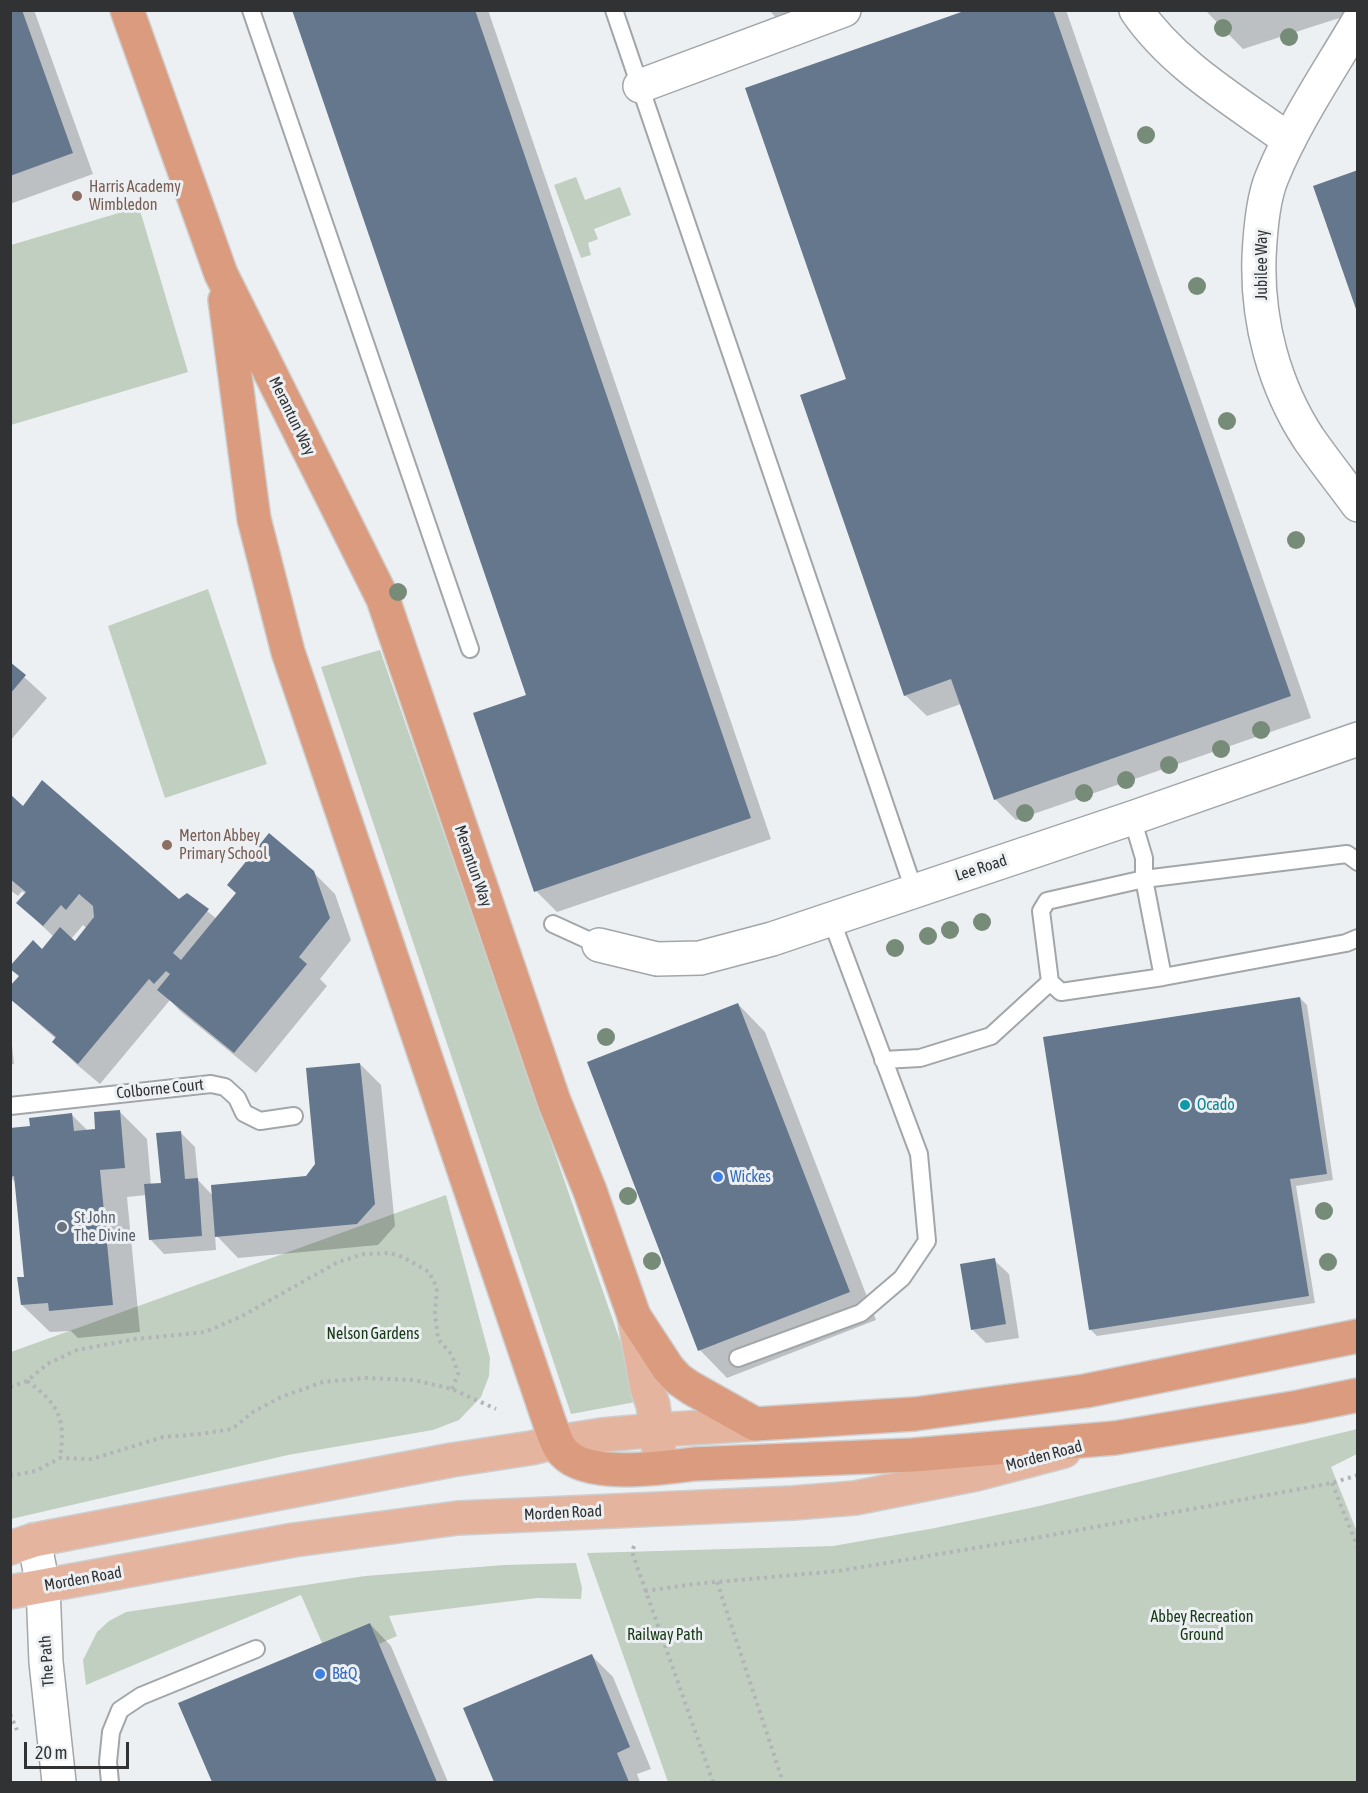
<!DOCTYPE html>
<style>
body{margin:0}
#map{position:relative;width:1368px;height:1793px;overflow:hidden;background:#edf0f3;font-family:"Asap Condensed",sans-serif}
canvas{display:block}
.frame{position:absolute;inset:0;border:12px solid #313233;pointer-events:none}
.scale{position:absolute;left:24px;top:1742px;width:105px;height:27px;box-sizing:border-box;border:3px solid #313233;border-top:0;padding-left:8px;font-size:18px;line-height:21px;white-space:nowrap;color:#313233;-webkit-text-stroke:4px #edf0f3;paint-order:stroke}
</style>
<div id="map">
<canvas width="1368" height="1793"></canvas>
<div class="frame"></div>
<div class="scale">20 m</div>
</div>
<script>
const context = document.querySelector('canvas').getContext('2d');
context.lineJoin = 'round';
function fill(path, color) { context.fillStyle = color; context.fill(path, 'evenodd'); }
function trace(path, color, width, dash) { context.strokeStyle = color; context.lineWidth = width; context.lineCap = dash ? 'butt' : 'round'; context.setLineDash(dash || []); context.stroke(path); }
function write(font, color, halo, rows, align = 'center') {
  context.font = font + ' "Asap Condensed",sans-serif'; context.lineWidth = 6; context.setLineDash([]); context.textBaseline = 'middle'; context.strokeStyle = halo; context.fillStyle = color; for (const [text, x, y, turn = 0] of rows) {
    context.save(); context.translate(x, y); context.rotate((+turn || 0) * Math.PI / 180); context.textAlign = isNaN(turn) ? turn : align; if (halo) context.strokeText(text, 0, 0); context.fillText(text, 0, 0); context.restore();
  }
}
const green = new Path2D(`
 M576 177 585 200 620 187 631 215 594 229 598 239 588 243 591 255 581 258 554 185Z
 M139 207 188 372 11 425V245Z
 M208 589 267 764 165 798 108 626Z
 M380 650 641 1401 571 1414 321 667Z
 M446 1195 490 1358 489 1376 481 1397 459 1420 433 1430 288 1455 11 1519V1352Z
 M1357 1429V1454L1331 1467 1357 1532V1782H668L587 1553 833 1546 935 1528 1035 1507Z
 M576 1563 582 1588 581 1599 537 1598 389 1616 397 1636 379 1644 370 1623 322 1643 301 1595 86 1685 83 1660 97 1632 109 1621 126 1612 365 1576 504 1565Z`);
const shadow = new Path2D(`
 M10 10H34L93 174 10 204Z
 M293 10H488L771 839 557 912 536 891 528 696Z
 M769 10H861L791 34Z
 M972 10H1066L1311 718 1016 820 995 799 961 704 927 716 905 695 848 380Z
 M1205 10H1358V12L1243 49Z
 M10 664 47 698 10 741Z
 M10 796 23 808 179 901 187 895 217 919 313 872 335 894 351 940 320 979 327 986 256 1073 180 1011 170 1000 100 1084 75 1063 54 1042 56 1039 10 998 42 951 54 937 18 903 26 894 22 891 18 896 10 890ZM83 925 87 929 75 943 71 939Z
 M1300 998 1307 1005 1333 1180 1296 1186 1315 1303 1097 1336 1091 1330Z
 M738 1004 765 1032 876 1320 727 1378 700 1350Z
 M10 1028 14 1064 10 1065Z
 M360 1064 381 1085 395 1226 378 1245 238 1258 215 1234 216 1250 164 1254 150 1239 146 1195 127 1197 140 1332 78 1338 71 1331 50 1332 22 1305 25 1278 16 1183 10 1177V1130L31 1128 72 1115 88 1131H97L119 1111 147 1139 151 1185 162 1184 181 1133 195 1147 198 1180 213 1196 306 1178 317 1165Z
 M994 1260 1009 1274 1019 1338 986 1343 972 1329Z
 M370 1624 391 1646 448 1782H213L180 1704Z
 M592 1656 613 1677 651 1769 637 1774 640 1782H495L466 1714Z`);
const building = new Path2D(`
 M10 10H22L73 153 10 176Z
 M292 10H475L751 818 534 892 473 713 526 695Z
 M967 10H1053L1291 696 994 800 951 679 904 696 800 395 846 379 745 88Z
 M1358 170V312H1357L1313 186Z
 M10 662 26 675 10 694Z
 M42 780 179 899 187 893 209 909 173 953 181 960 236 893 227 885 269 833 314 871 330 918 299 957 307 964 234 1053 157 990 170 974 166 971 154 984 149 979 78 1064 52 1042 56 1037 10 999V986L19 976 10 969V966L33 940 42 949 60 927 75 941 94 917 93 906 79 894 66 910 61 905 43 926 16 903 26 892 10 879V794L23 806Z
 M1300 997 1327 1174 1290 1179 1309 1296 1089 1330 1043 1037Z
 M738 1003 850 1292 698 1351 587 1062Z
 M360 1063 375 1204 357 1224 215 1237 211 1185 306 1176 315 1164 306 1068Z
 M120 1110 125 1168 100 1170 113 1305 49 1311 48 1303 21 1305 17 1277H24L14 1176 10 1177V1128L30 1126 29 1118 72 1113 74 1131 95 1129 94 1112Z
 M181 1131 185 1179 198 1178 202 1236 149 1240 144 1184 161 1183 156 1133Z
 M995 1258 1006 1324 971 1330 960 1264Z
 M370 1623 437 1782H212L178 1703Z
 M592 1654 630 1747 617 1753 629 1782H494L463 1708Z`);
const path = new Path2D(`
 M27 1381C59 1404 66 1419 60 1458
 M10 1387 27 1381 47 1364 77 1350 136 1339 205 1332 242 1316 338 1262 364 1254 390 1253 403 1257 429 1272 437 1288 435 1313 438 1339 452 1355 458 1374 452 1389
 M10 1475H15L36 1471 60 1458 92 1459 163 1437 200 1434 232 1429 253 1412 281 1397 323 1382 365 1378 414 1380 452 1389 496 1409
 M1332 1483 1358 1548
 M634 1546 632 1552 713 1782
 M717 1582 783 1782
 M645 1591 694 1584 838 1571 1041 1537 1332 1483 1358 1475
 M10 1714 17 1730`);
const service = new Path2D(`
 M251 10 470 649
 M614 10 914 890
 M1132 818 1144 858V879L1163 977
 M1358 862 1347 854 1144 879 1047 901 1041 911 1050 982 1061 992 1163 977 1346 943 1358 938
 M553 924 599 945
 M883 1060 920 1058 991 1036 1050 982
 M10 1106 211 1084 225 1087 237 1098 244 1113 260 1121 294 1116
 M738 1358 861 1313 902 1278 927 1241 919 1154 831 919
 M110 1782 108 1762 111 1732 120 1710 141 1696 256 1649`);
const minor = new Path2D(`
 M1136 10C1173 65 1237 102 1289 140
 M640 86 844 10
 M599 945 657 959 700 958 772 939 1132 818 1358 739
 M34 1540 43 1586 46 1662 59 1782`);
const tertiary = new Path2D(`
 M1358 22C1328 73 1294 123 1272 177 1263 198 1260 235 1259 258 1257 321 1274 386 1309 439 1325 462 1342 483 1358 505`);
const primary = new Path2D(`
 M634 1316 647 1388 653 1405 659 1452
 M10 1548 34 1540 452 1460 531 1448 557 1442 602 1435 657 1430 755 1424
 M10 1592 294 1540 458 1518 793 1503 855 1498 976 1474 1064 1451`);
const trunk = new Path2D(`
 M127 10 221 274 383 599 554 1101 590 1191 634 1316 668 1368 678 1379 691 1388 755 1424 915 1414 1085 1391 1358 1336
 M225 300 254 519 288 652 550 1424C554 1434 557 1446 564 1453 588 1479 662 1468 694 1464L913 1455 1115 1438 1299 1407 1358 1395`);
const trees = [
 [1223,28],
 [1289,37],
 [1146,135],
 [1197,286],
 [1227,421],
 [1296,540],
 [398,592],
 [1261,730],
 [1221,749],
 [1169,765],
 [1126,780],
 [1084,793],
 [1025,813],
 [982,922],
 [950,930],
 [928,936],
 [895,948],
 [606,1037],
 [628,1196],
 [1324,1211],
 [652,1261],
 [1328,1262]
];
const markers = [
 [77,196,6,"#8d6e63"],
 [167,845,6,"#8d6e63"],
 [1185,1105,6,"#0f9aa8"],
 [718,1177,6,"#3f7fe0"],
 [62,1227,6,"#6b7280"],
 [320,1674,6,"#3f7fe0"]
];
const educationNames = [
 ["Harris Academy",89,187],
 ["Wimbledon",89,205],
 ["Merton Abbey",179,836],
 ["Primary School",179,854]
];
const streetNames = [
 ["Jubilee Way",1262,265,-90],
 ["Merantun Way",292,416,64],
 ["Merantun Way",473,866,71],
 ["Lee Road",981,868,-18],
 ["Colborne Court",160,1089,-6],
 ["Morden Road",1044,1456,-15],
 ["Morden Road",563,1513,-3],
 ["Morden Road",83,1579,-10],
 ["The Path",47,1661,-94]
];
const cultureNames = [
 ["Ocado",1197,1105]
];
const shopNames = [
 ["Wickes",730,1177],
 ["B&Q",332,1674]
];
const worshipNames = [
 ["St John",74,1218],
 ["The Divine",74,1236]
];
const parkNames = [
 ["Nelson Gardens",373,1334],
 ["Abbey Recreation",1202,1617],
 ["Ground",1202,1635],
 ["Railway Path",665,1635]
];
fill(green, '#c1cfc0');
fill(shadow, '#0003');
fill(building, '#64778d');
trace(service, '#a3a6a9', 20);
trace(minor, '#a3a6a9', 36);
trace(tertiary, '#a3a6a9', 36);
trace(primary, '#cecece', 36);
trace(trunk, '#cecece', 36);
trace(path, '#b2b4b7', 4, [3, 4.5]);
trace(service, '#fff', 16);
trace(minor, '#fff', 33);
trace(tertiary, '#fff', 33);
trace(primary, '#e4b49e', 33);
trace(trunk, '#db9b7e', 33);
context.fillStyle = '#778b79';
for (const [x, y] of trees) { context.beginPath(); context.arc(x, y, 9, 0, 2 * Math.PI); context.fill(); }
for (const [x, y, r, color] of markers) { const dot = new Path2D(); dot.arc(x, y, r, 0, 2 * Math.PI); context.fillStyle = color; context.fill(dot); trace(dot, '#edf0f3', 2); }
write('16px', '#785e54', '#edf0f3', educationNames, 'left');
write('16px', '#313233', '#edf0f3', streetNames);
write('16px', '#0d838f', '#edf0f3', cultureNames, 'left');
write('16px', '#366cbe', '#edf0f3', shopNames, 'left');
write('16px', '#5b616d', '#edf0f3', worshipNames, 'left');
write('16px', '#163815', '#edf0f3', parkNames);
</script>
